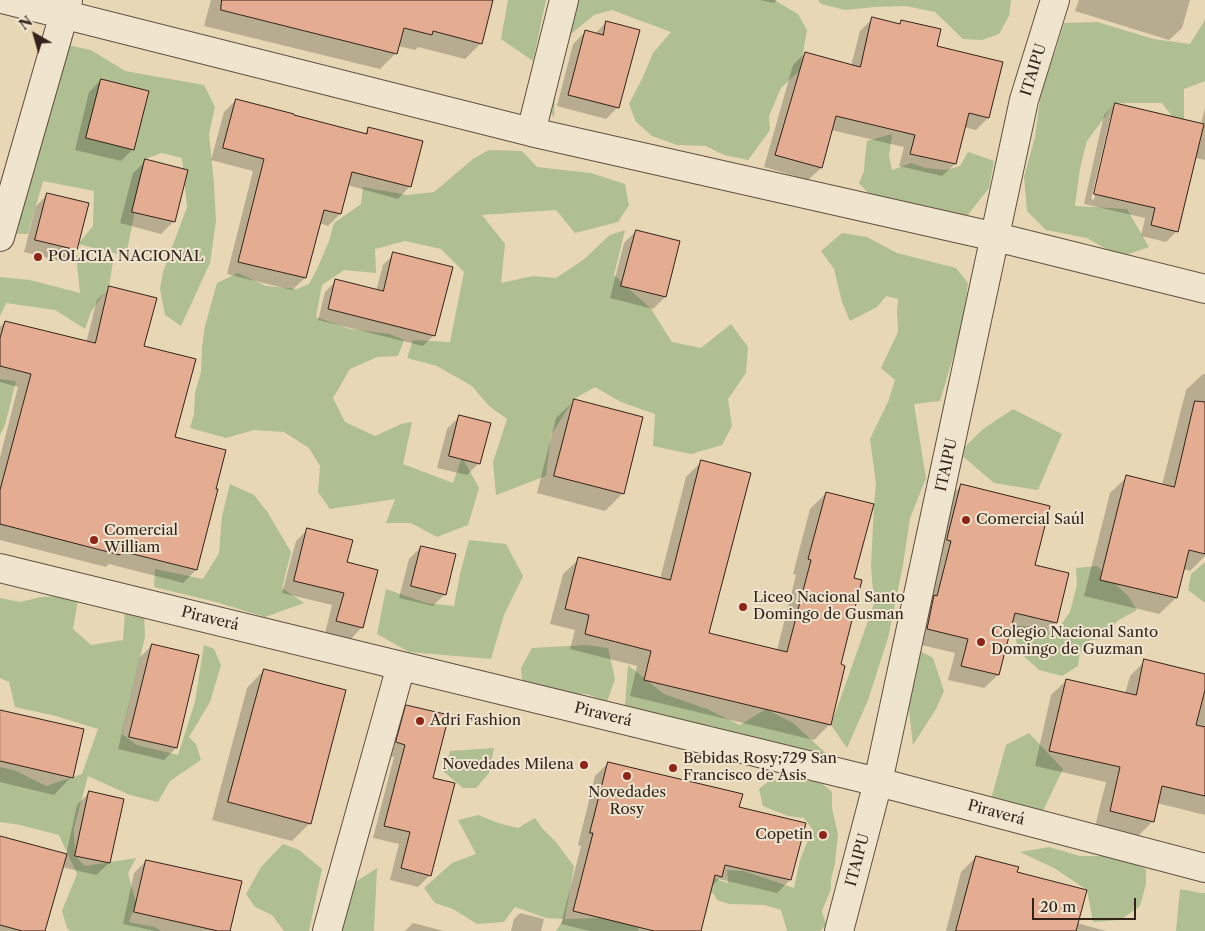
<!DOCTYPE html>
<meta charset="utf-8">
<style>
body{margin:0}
#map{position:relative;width:1205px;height:931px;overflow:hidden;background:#e7d7b5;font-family:"Libre Caslon Text",serif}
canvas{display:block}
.north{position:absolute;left:10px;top:10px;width:50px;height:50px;-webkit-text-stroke:4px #efe5cf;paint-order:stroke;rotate:322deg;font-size:14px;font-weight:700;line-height:20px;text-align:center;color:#34231b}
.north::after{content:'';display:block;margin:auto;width:18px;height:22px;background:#34231b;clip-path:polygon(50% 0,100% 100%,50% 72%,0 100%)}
.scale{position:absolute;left:1032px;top:898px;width:104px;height:22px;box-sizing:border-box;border:2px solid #34231b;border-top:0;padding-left:6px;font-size:15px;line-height:18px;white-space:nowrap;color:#34231b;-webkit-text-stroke:4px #efe5cf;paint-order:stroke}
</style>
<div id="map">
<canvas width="1205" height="931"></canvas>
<div class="north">N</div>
<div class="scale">20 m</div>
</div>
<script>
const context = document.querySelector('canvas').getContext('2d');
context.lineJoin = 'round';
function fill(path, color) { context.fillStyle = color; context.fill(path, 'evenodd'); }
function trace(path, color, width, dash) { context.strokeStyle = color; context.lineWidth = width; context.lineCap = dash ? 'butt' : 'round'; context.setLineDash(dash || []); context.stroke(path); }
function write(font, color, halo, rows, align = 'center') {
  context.font = font + ' "Libre Caslon Text",serif'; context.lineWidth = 4; context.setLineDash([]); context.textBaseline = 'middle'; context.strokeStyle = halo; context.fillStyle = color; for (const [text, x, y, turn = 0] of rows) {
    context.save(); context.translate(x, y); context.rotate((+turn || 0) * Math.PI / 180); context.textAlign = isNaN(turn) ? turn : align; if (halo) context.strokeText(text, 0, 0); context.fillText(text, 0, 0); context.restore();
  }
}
const green = new Path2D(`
 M508 0H546L533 61 501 39Z
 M566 0H774L798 14 807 30 800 70 781 88 769 116 770 130 748 160 724 155 706 146 677 145 652 136 636 122 629 104 642 79 653 53 671 32 612 10 594 15 571 34 559 76 555 97 554 117 542 102Z
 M818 0H1011L1009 16 999 34 982 40 963 39 935 12 906 6 875 7 845 10 821 4Z
 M1205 20V81L1184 89V126L1193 144 1162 103H1115L1087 141 1080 168 1075 206 1127 209 1149 247 1120 257 1087 238 1046 230 1027 211 1024 177 1035 137 1041 92 1057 46 1064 23 1097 22 1154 39 1190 44Z
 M49 41 91 50 125 71 204 85 215 107 209 134 214 184 216 221 210 263 181 326 165 315 160 289 163 272 187 207 182 158 162 153 145 159 126 256 78 244 93 226 94 191 43 181 28 234 0 233 38 90 37 52Z
 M892 134 889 156 892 170 911 163 926 168 946 170 960 166 968 152 994 161 989 188 960 225 872 197 859 183 864 171 865 157 867 141Z
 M489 150 522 151 537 167 591 173 625 184 629 205 618 222 575 233 556 210 482 215 505 244 501 283 533 276 556 278 583 260 610 235 625 230 614 275 651 309 672 342 701 348 731 324 748 347 746 373 728 399 732 426 722 445 691 454 653 446 655 414 621 402 595 387 574 399 551 435 546 476 496 495 493 462 507 419 489 406 472 386 437 366 407 358 413 340 450 342 464 272 441 249 405 241 375 249 376 273 344 270 322 285 316 317 350 329 390 334 404 340 398 356 377 357 350 369 333 398 345 422 375 436 401 424 412 422 403 464 453 483 462 457 479 488 468 525 437 537 411 523H386L395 499 330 509 318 492 320 466 309 448 284 432 254 430 226 438 190 428 194 414 195 393 201 372 202 348 205 326 217 283 238 273 266 286 297 289 309 284 318 267 329 241 334 223 361 204 363 187 407 195 434 192 473 159Z
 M842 233 867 237 897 253 956 268 968 283 963 324 940 401 914 404 926 478 910 518 903 565 888 638 868 700 847 748 831 725 874 604 871 566 874 504 876 484 870 439 888 402 895 380 881 368 898 332 897 312 898 299 886 296 877 307 850 321 842 302 834 269 821 251Z
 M76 255 113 262 109 286 91 312 85 329 55 310 6 303 0 316V277L30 280 80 293Z
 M0 379 16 381 5 425 0 435Z
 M1013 409 1062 434 1038 490 994 483 959 453 983 429Z
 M230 484 254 495 268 513 291 552 282 588 304 603 265 617 216 602 154 587 155 569 203 579 219 553 222 516Z
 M469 540 506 544 523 576 504 615 491 659 409 652 377 634 386 589 426 603 454 606 460 574Z
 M1205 562V603L1188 590 1191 574Z
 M1097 566 1128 596 1137 610 1117 621 1103 639 1090 640 1080 652 1078 666 1062 676 1039 670 1018 651 1013 625 1037 627 1056 632 1070 612 1077 585 1076 568Z
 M61 596 78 599 73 629 91 645 123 640 125 612H144L145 637 122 734 137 745 178 755 195 702 204 645 214 649 221 665 210 702 189 737 196 744 201 760 170 781 158 802 130 795 88 776 74 828 75 856 85 866 136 858 128 873 136 903 129 922 155 927 161 931H70L67 928 62 911 77 874 59 835 20 825 0 822V767L14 770 46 786 82 774 98 729 56 716 15 707 9 682 0 678V598L20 602 41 597Z
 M586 645 608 648 615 679 607 702 587 694 523 695 521 668 532 648Z
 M915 648 933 658 944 691 936 709 913 745 904 667Z
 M628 665 664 694 707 709 740 725 766 709 793 723 830 757 734 739 713 726 681 728 625 706Z
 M1029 733 1063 769 1041 815 991 799 1006 745Z
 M494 748 489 773 476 788H463L444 772 450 751Z
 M773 778 802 781H819L832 792V808L838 834 835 863 831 880V889L822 911 826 925 820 931H787L781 910 765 905 729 904 717 900 713 893 701 892 713 878 728 883 727 870 743 871 794 888 800 860 806 845 813 830 804 818 788 816 763 806 759 789Z
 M478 815 498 823 518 828 535 818 542 828 555 841 574 866 565 919 601 918 637 927 639 931H556L564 919 546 918 515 907 504 922 477 924 453 909 435 903 424 888 452 863 476 854 458 820Z
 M283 844 299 850 322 869 309 931H284L272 915 255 907 246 894 261 867Z
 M1049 847 1080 856H1115L1146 869V884L1140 906 1120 920 1093 922 1087 890 1054 868 1020 852Z
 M377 868 374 931H332L357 881Z
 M1180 889 1200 893H1205V931H1176Z`);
const shadow = new Path2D(`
 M211 0H492L481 43 465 59 418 47 415 50 398 46 396 53 380 69 204 26Z
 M760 0H777L774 3Z
 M1079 0H1190L1182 28 1169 40 1075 11Z
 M872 19 898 25 901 21 935 47 988 118 976 130 964 127 955 164 942 176 899 166 904 147 831 130 821 168 808 180 764 167 793 65 805 53 851 66 860 31Z
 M606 22 618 107 606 119 557 106 573 44 586 31 595 34Z
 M101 80 133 149 121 161 75 150 89 92Z
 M236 100 363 135 369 129 410 186 398 199 347 185 340 214 328 226 319 223 305 278 292 290 227 274 253 171 211 160 224 112Z
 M1115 104 1201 124 1205 108V160L1195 158 1177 231 1166 242 1141 236 1145 218 1084 204 1104 115ZM1111 115H1113L1094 200 1091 199Z
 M146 161 187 171 173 222 161 234 120 223 133 173Z
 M48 194 76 250 64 262 24 252 36 206Z
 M636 231 665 297 653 309 610 298 624 243Z
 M394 254 434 335 423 346 318 320 325 292 336 281 376 291 383 265Z
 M110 287 143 346 196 570 183 583 109 564 106 567 0 540V457L18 387 0 382V327L5 322 86 343 97 300Z
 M1203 374H1205V556L1190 571 1183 569 1176 598 1159 614 1084 596 1110 493 1127 477 1162 485 1186 390Z
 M574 401 623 493 605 511 537 493 556 418Z
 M459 417 479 463 467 475 437 468 447 429Z
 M701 462 708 634 777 650 796 575 793 574 810 509 826 493 852 579 830 724 814 740 630 696 637 666 570 649 575 630 550 624 563 574 579 559 660 579 686 477Z
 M961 486 1034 566 1056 622 1042 636 1009 628 998 675 984 688 948 680 955 653 913 643 947 500Z
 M308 529 346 563 362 627 350 640 325 633 332 605 282 593 296 541Z
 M421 547 445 594 433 606 399 598 409 559Z
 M152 645 176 748 164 760 118 749 140 657Z
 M1145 661 1205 675V815L1157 803 1153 821 1137 837 1095 826 1106 782 1035 766 1051 695 1067 680 1125 694 1130 676Z
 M264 670 310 823 292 841 212 820 247 688Z
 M407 706 432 779 430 875 418 887 390 880 399 844 373 838 394 757 385 754 395 718Z
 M0 711 71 777 54 795 0 782Z
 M608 763 738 808 805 824 790 880 777 893 719 879 711 887 700 931H590L561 924 581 846 578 845 595 776Z
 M89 793 109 863 96 875 62 867 44 931H0V837L66 855 77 805Z
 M976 857 1016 873 1077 923 1106 931H946L961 872Z
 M146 861 229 931H155L123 924 134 873Z
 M520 913 544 919 541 931H511L514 919Z
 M413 923 444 931H405Z`);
const building = new Path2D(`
 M222 0H493L482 44 433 31 432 35 404 28 397 54 221 10Z
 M872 17 900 24 901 20 941 29 937 46 1003 62 989 118 969 113 956 164 910 154 915 135 836 116 822 168 775 155 805 52 860 67Z
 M606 21 640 30 619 108 568 95 585 30 603 35Z
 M101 79 149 91 134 150 86 138Z
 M236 99 294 114V115L367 134 368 127 423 141 411 187 352 172 341 214 324 210 306 278 238 262 264 159 223 148Z
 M1115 103 1204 124 1178 232 1151 225 1155 208 1094 194Z
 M145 159 188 170 175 222 132 212Z
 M47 193 89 203 77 250 35 240Z
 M636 230 680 241 666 297 621 286Z
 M393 252 453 267 435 336 328 309 335 279 383 291Z
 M109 286 157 298 144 346 196 359 175 437 226 450 216 489H218L197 570 121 551 120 555 0 524V490L31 374 0 366V338L5 321 95 343Z
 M574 399 643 417 624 494 554 476Z
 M1195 401 1205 402V554L1189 550 1177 598 1100 580 1126 475 1174 487Z
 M459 415 491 423 480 464 449 456Z
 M701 460 751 473 709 633 787 652 811 560 808 559 826 492 874 504 854 578 862 580 841 664 845 666 831 725 644 680 651 651 585 634 589 615 565 609 578 557 670 580Z
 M961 484 1050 506 1035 565 1069 573 1057 623 1015 613 999 675 961 666 968 639 927 629 934 595 937 596 951 541 947 540Z
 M307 528 353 540 347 562 378 570 363 628 336 621 344 593 294 581Z
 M421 546 456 554 446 595 411 586Z
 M152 644 199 655 177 748 129 737Z
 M1144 659 1205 674V690L1196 725 1205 727V796L1162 786 1154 822 1110 811 1120 767 1049 751 1066 679 1136 695Z
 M264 669 346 690 311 824 228 802Z
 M406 705 449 715 433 778 455 783 431 876 401 868 410 832 384 826 405 745 396 742Z
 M0 710 84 729 73 778 0 761Z
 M608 762 743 794 739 807 806 823 791 880 725 865 722 877 715 875 701 931H654L573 911 593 833H590Z
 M89 791 124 799 110 863 75 856Z
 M0 836 67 854 45 931H22L0 925Z
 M976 856 1019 867 1017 872 1087 890 1076 931H956Z
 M146 860 242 881 230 931H218L134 912Z`);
const minor = new Path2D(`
 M6 0 531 132 996 237 1205 289
 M531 132 564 0
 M0 237 68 0
 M0 568 878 782 1205 868
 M327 931 401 666
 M839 931 878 782 1024 100 1055 0`);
const markers = [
 [38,257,5,"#8f2418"],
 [966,520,5,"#8f2418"],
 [94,540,5,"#8f2418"],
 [743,607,5,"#8f2418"],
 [981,642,5,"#8f2418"],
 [420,721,5,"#8f2418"],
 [584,765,5,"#8f2418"],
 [673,768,5,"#8f2418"],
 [627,776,5,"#8f2418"],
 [823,835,5,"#8f2418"]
];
const streetNames = [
 ["ITAIPU",1034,70,-73],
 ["ITAIPU",947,465,-78],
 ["Piraverá",210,619,14],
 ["Piraverá",603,715,14],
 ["Piraverá",996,813,15],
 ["ITAIPU",858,860,-75]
];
const poiNames = [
 ["POLICIA NACIONAL",48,257],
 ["Comercial Saúl",976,520],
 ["Comercial",104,531],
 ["William",104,548],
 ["Liceo Nacional Santo",753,598],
 ["Domingo de Gusman",753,615],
 ["Colegio Nacional Santo",991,633],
 ["Domingo de Guzman",991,650],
 ["Adri Fashion",430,721],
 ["Bebidas Rosy;729 San",683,759],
 ["Francisco de Asis",683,776],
 ["Novedades Milena",574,765,"right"],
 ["Novedades",627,793,"center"],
 ["Rosy",627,810,"center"],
 ["Copetin",813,835,"right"]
];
fill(green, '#afbf92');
fill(shadow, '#0003');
fill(building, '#e4ac91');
trace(building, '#34231b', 1);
trace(minor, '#615042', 30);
trace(minor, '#efe5cf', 28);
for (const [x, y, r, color] of markers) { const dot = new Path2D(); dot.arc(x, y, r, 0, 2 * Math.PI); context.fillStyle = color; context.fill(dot); trace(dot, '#efe5cf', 2); }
write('15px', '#34231b', '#efe5cf', streetNames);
write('15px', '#34231b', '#efe5cf', poiNames, 'left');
</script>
